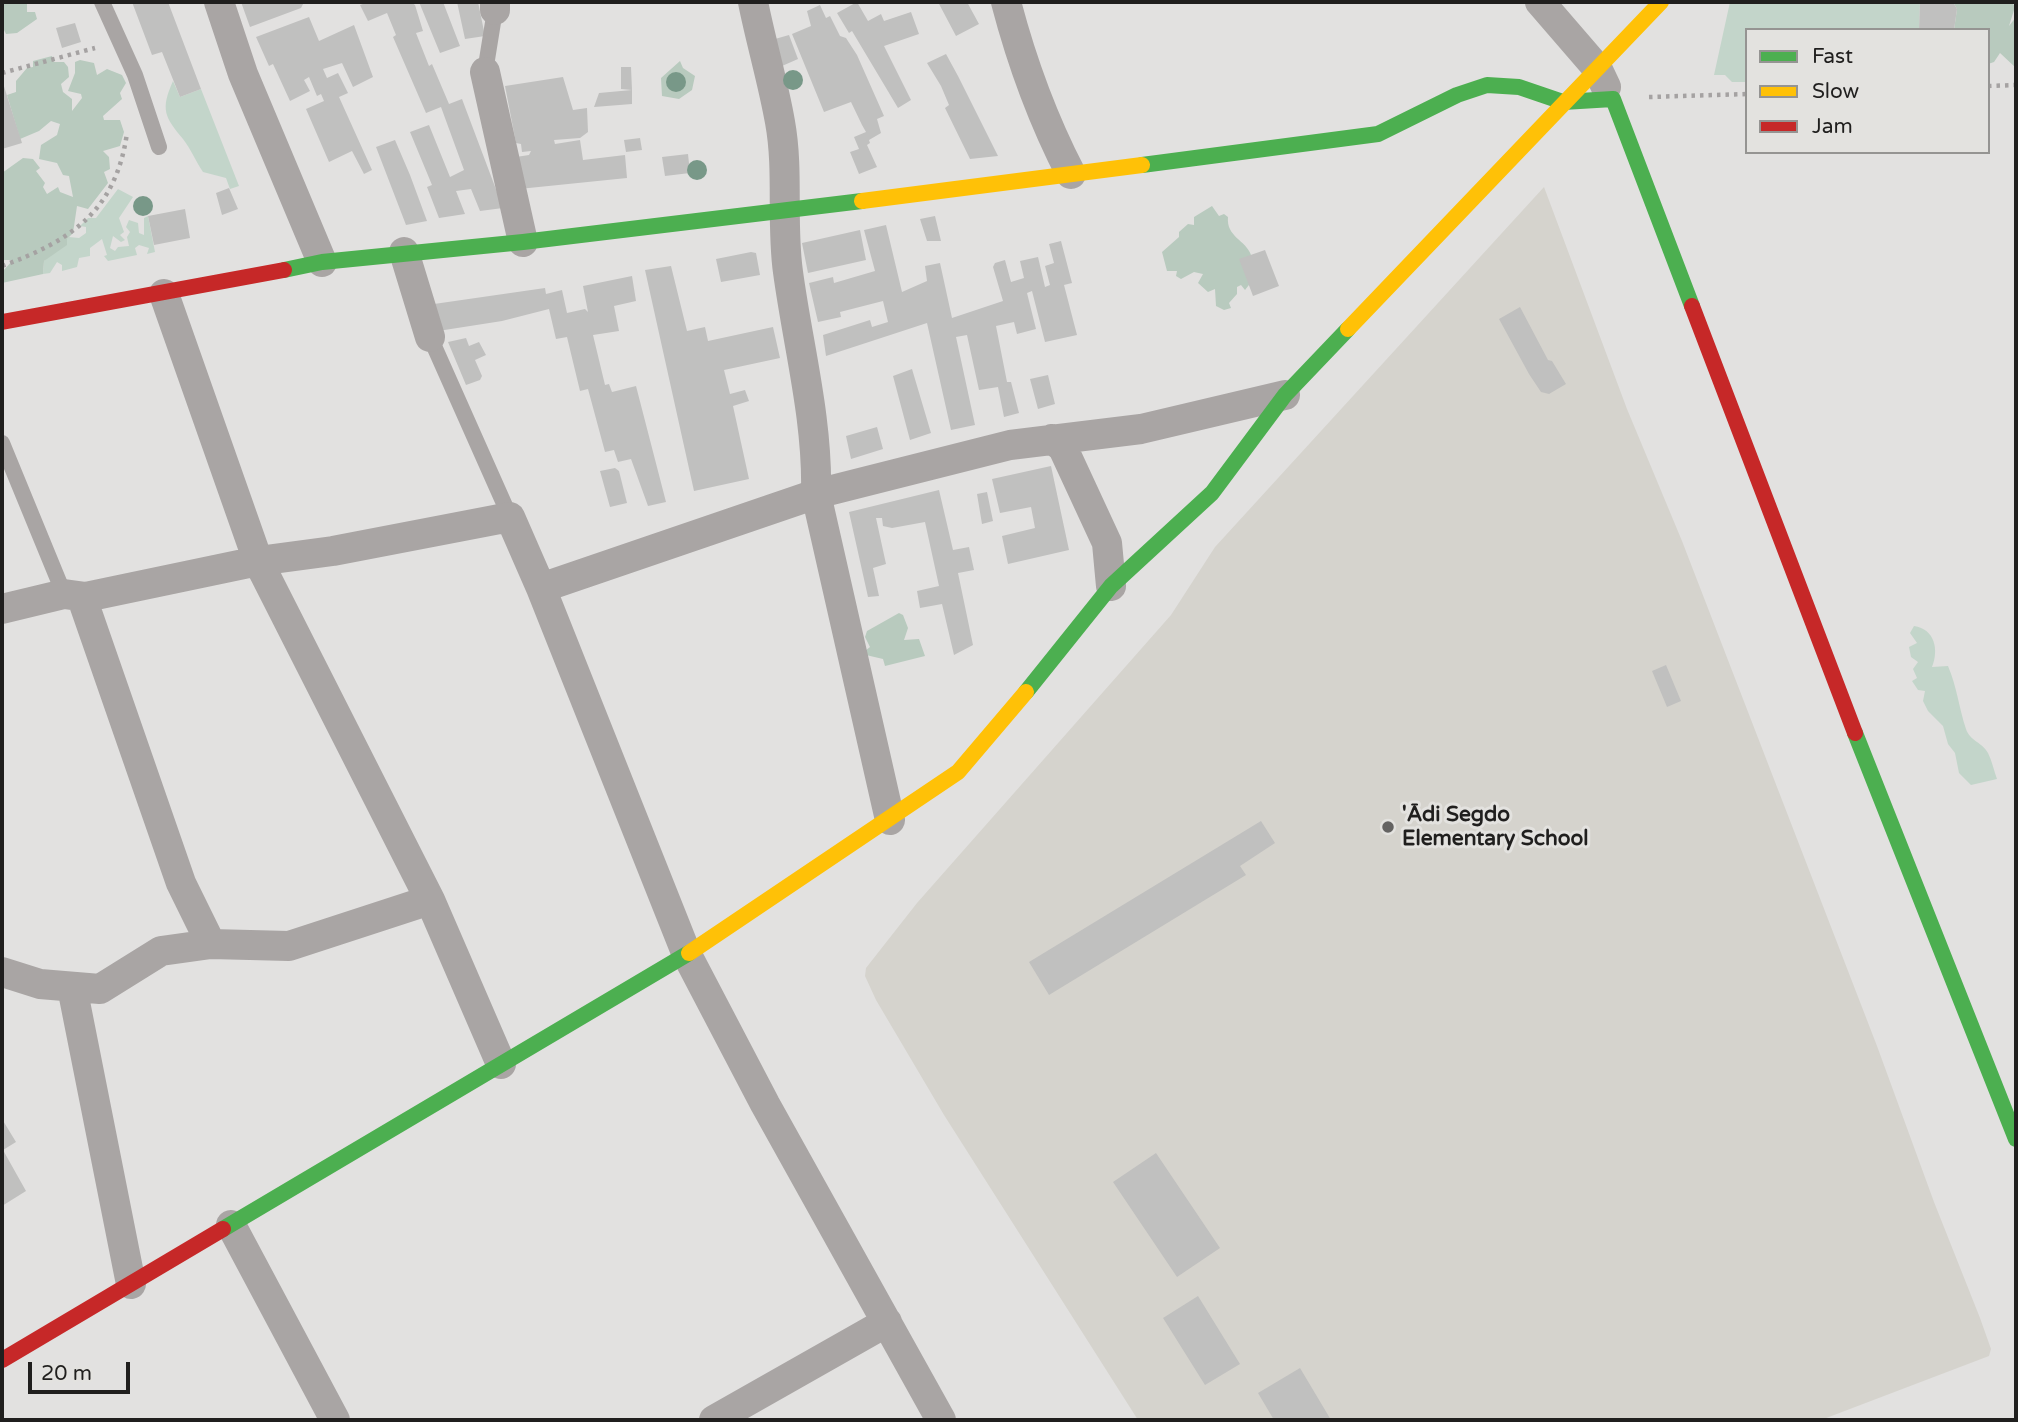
<!DOCTYPE html>
<meta charset="utf-8">
<style>
body{margin:0}
#map{position:relative;width:2018px;height:1422px;overflow:hidden;background:#e2e1e0;font-family:"Varela Round",sans-serif}
canvas{display:block}
.frame{position:absolute;inset:0;border:4px solid #201f1e;pointer-events:none}
.legend{position:absolute;left:1745px;top:28px;width:245px;height:126px;box-sizing:border-box;background:#e3e2df;border:2px solid #959492;margin:0;padding:9px 12px;list-style:none;font-size:21px;color:#201f1e}
.legend li{display:flex;align-items:center;gap:14px;height:35px}
.legend b{width:35px;border:2px solid #959492}
.scale{position:absolute;left:28px;top:1362px;width:102px;height:32px;box-sizing:border-box;border:4px solid #201f1e;border-top:0;padding-left:9px;font-size:21px;line-height:24px;white-space:nowrap;color:#201f1e;-webkit-text-stroke:5px #e3e2df;paint-order:stroke}
</style>
<div id="map">
<canvas width="2018" height="1422"></canvas>
<div class="frame"></div>
<ul class="legend">
<li><b style="height:9px;background:#4caf50"></b>Fast</li>
<li><b style="height:9px;background:#ffc107"></b>Slow</li>
<li><b style="height:9px;background:#c62828"></b>Jam</li>
</ul>
<div class="scale">20 m</div>
</div>
<script>
const context = document.querySelector('canvas').getContext('2d');
context.lineJoin = 'round';
function fill(path, color) { context.fillStyle = color; context.fill(path, 'evenodd'); }
function trace(path, color, width, dash) { context.strokeStyle = color; context.lineWidth = width; context.lineCap = dash ? 'butt' : 'round'; context.setLineDash(dash || []); context.stroke(path); }
function write(font, color, halo, rows, align = 'center') {
  context.font = font + ' "Varela Round",sans-serif'; context.lineWidth = 6; context.setLineDash([]); context.textBaseline = 'middle'; context.strokeStyle = halo; context.fillStyle = color; for (const [text, x, y, turn = 0] of rows) {
    context.save(); context.translate(x, y); context.rotate((+turn || 0) * Math.PI / 180); context.textAlign = isNaN(turn) ? turn : align; if (halo) context.strokeText(text, 0, 0); context.fillText(text, 0, 0); context.restore();
  }
}
const built = new Path2D(`
 M1544 187 1627 409 1682 541 1877 1046 1934 1202 1980 1318 1991 1349 1989 1356 1821 1420H1138L944 1115 876 1000 865 976 866 968 917 903 1171 615 1215 547Z`);
const green = new Path2D(`
 M1730 2H1920L1919 30H1747V82H1732L1725 75H1714Z
 M173 81 180 97 201 89 239 186 230 189 226 178 203 172C196 162 191 149 183 139 165 117 160 110 173 81Z
 M118 189 133 197 119 218 124 232 120 235 125 240 121 242 113 236 110 248 115 251 118 247 129 246 127 237 130 232 126 227 129 220 138 223 139 233 144 235V218L148 216 155 252 147 254 149 248 139 245 135 248 137 255 108 261 104 256 107 255 102 239 90 248V256L79 258 77 267 62 271V265L57 262 50 273 43 274 44 261 69 237 79 238 86 233V227L80 226 88 218H96Z
 M1914 626C1935 629 1939 650 1932 667L1948 666C1957 687 1959 708 1966 729 1970 741 1982 742 1988 753 1992 761 1994 771 1997 779L1971 785 1959 773 1955 753 1948 744 1943 726 1928 711 1923 701 1925 691 1918 690 1912 681 1917 678 1913 669 1918 662 1911 657 1909 647 1917 643 1910 633Z`);
const forest = new Path2D(`
 M2 2H27V12H35L37 19 17 33 6 34 2 26Z
 M1953 2H2012L2015 7 2009 26 2016 17V68L2000 53 1994 62 1988 64V30H1954L1957 9Z
 M52 56 54 62H64L68 67 69 77 61 84 63 92 72 99V111L82 98 81 94 68 91 75 73V62L80 60 94 63 97 75 107 69 122 75 126 83 120 93 122 99 103 116 104 120H120L124 132 120 146 103 151 109 157 110 169 104 172 108 183 88 209 77 206 73 233 67 239V245L44 261 43 274 2 283V272L13 260H2V173L23 158 33 159 40 168 36 171 45 183 43 187 47 194 58 187 60 192 73 197 69 176 63 175 57 163 39 159 41 145 57 135 60 124 51 121 39 131 20 139 7 95 16 92V81L27 68 33 67V61Z
 M680 61 683 68 695 76 692 90 679 99 662 96 661 78Z
 M1212 206 1219 216 1224 214 1228 217C1226 237 1246 240 1251 255L1245 274 1252 281 1245 290 1241 285 1237 287V294L1229 303 1231 308 1224 310 1216 306 1215 289 1208 292 1198 283 1203 274 1194 272 1181 279 1176 276 1177 271H1167L1162 252 1179 237V232L1188 224 1194 225V217Z
 M899 613 903 615 908 628 904 640 919 639 925 656 885 666 883 659 866 655 865 651 870 647 865 637 867 631Z`);
const building = new Path2D(`
 M132 2H168L201 89 180 97 162 52 152 55Z
 M241 2H304L301 8 250 27Z
 M368 2H411L415 5 423 31 416 33 429 66 432 64 449 104 462 99 503 208 480 211 471 189 456 191 465 214 439 218 427 187 432 185 410 132 429 125 450 177 464 170 441 107 426 113 393 37 396 35 387 13 368 21 360 5Z
 M419 2H443L460 46 440 53Z
 M457 2H478L485 36 465 39Z
 M857 2 868 21 881 14 884 21 911 12 919 34 884 46 911 100 898 108 852 31 849 33 837 13Z
 M938 2H967L979 24 956 36Z
 M1920 2H1953L1957 9 1954 30H1919Z
 M820 5 826 18 830 16 840 36 846 38 857 55 884 116 877 119 881 133 869 140 870 143 867 145 877 167 859 174 850 152 859 149 854 137 866 132 862 125 851 102 824 112 792 34 811 26 807 11Z
 M309 17 319 41 354 25 373 77 353 87 342 63 323 69 327 78 338 73 348 93 339 97 372 170 364 174 352 151 329 162 306 109 324 101 321 94 317 96 309 77 304 80 310 91 290 101 273 64 269 66 256 37Z
 M75 23 81 42 62 48 56 28Z
 M789 35 798 59 782 66 775 39Z
 M946 54 958 76 998 156 970 159 945 108 949 105 941 86 927 63Z
 M621 67H631L632 90V104L594 107 599 93 632 90 621 89Z
 M563 77 573 110 587 108 588 132 580 138 554 140 555 144 580 140 583 160 625 155 627 178 519 189 516 157 529 155 531 151 522 152 521 144 516 143 505 86Z
 M2 80 22 143 2 149Z
 M640 138 642 150 626 152 624 140Z
 M395 140 410 175 427 221 406 225 376 147Z
 M688 154 690 173 665 176 662 157Z
 M229 188 238 209 222 215 216 193Z
 M185 209 190 238 154 245 148 216Z
 M935 216 941 241H927L920 219Z
 M886 225 902 292 927 281 925 266 940 263 952 318 1003 301 993 267 995 263 1005 260 1011 282 1024 278 1020 261 1038 257 1045 287 1050 285 1045 266 1054 263 1049 244 1061 241 1072 283 1064 285 1077 335 1045 342 1032 291 1027 293 1036 329 1017 334 1014 322 996 326 1007 382H1011L1019 413 1004 417 998 387 979 390 967 335 956 337 975 425 951 430 927 323 826 356 823 335 870 320 872 327 888 322 883 301 840 312 841 317 818 322 809 283 833 277 834 283 875 271 864 230Z
 M860 230 866 260 808 273 802 243Z
 M1265 250 1279 286 1253 296 1239 259Z
 M751 252 756 253 760 275 721 282 716 259Z
 M671 266 687 331 705 327 708 341 773 327 780 358 724 370 730 394 745 390 749 401 733 406 749 479 694 491 645 270Z
 M632 276 636 301 614 306 619 331 593 335 605 385 609 384 612 392 636 386 666 502 648 506 631 459 618 462 614 450 605 452 588 389 580 391 567 337 556 339 549 309 502 321 438 331 434 304 545 288 546 294 562 290 567 313 585 309 588 312 583 286Z
 M1520 307 1548 360 1552 361 1566 384 1549 394 1541 392 1529 374 1499 319Z
 M466 338 469 346 479 342 486 355 475 360 482 376 480 380 466 385 448 342Z
 M912 369 931 433 910 440 893 376Z
 M1048 375 1055 404 1038 409 1030 379Z
 M877 427 883 449 851 459 846 436Z
 M1051 466 1069 550 1008 564 1002 536 1035 528 1031 507 1000 513 992 479Z
 M615 468 619 471 627 503 610 507 600 471Z
 M939 490 953 550 969 547 974 570 958 573 973 645 954 655 942 604 920 608 917 591 939 586 925 522 892 528 883 526 882 518H876L886 564 873 568 879 596 868 597 849 512Z
 M987 492 993 521 982 524 977 494Z
 M1666 665 1681 701 1667 707 1652 671Z
 M1261 821 1275 843 1240 866 1246 875 1049 995 1029 962Z
 M2 1119 16 1142 3 1150 26 1191 2 1206Z
 M1156 1153 1220 1248 1177 1277 1113 1182Z
 M1198 1296 1240 1364 1205 1385 1163 1318Z
 M1300 1368 1331 1420H1274L1258 1393Z`);
const path = new Path2D(`
 M2 73 95 48
 M1988 86 2016 85
 M1649 97 1747 94
 M2 266C71 241 116 211 127 133`);
const lane = new Path2D(`
 M102 2 135 75 159 147
 M485 72 495 10
 M430 337 510 517
 M2 443 64 594`);
const street = new Path2D(`
 M219 2 243 74 322 262
 M495 2V10
 M753 2C761 42 773 82 780 122 789 171 781 222 788 272 798 346 818 419 816 494L890 820
 M1006 2C1022 63 1042 118 1071 174
 M1540 2 1597 68 1606 87
 M485 72 523 242
 M404 252 430 337
 M164 294 258 561 430 900 501 1064
 M1052 439 1063 448 1107 543 1111 586
 M541 588 687 955 765 1104 941 1420
 M82 598 181 883 211 944 289 946 430 900
 M2 609 64 594 86 597 258 561 333 551 510 517 541 588 816 494 1010 445 1141 429 1285 395
 M2 972 40 984 100 989 161 951 211 944
 M72 987 131 1284
 M231 1225 335 1420
 M714 1420 887 1322`);
const fast = new Path2D(`
 M1142 165 1378 134 1457 95 1487 85 1519 87 1563 102 1613 99 1692 306
 M284 270 322 262 523 242 862 201
 M1026 692 1111 586 1212 493 1285 395 1348 329
 M1855 733 2016 1139
 M223 1229 689 953`);
const slow = new Path2D(`
 M862 201 1142 165
 M1348 329 1661 2
 M689 953 958 772 1026 692`);
const jam = new Path2D(`
 M1692 306 1855 733
 M2 322 284 270
 M2 1360 223 1229`);
const trees = [
 [793,80],
 [676,82],
 [697,170],
 [143,206]
];
const markers = [
 [1388,827,7,"#646362"]
];
const poiNames = [
 ["'Ādi Segdo",1402,815],
 ["Elementary School",1402,839]
];
fill(built, '#d5d3cd');
fill(green, '#c3d5ca');
fill(forest, '#b8cabe');
fill(building, '#c0c0bf');
trace(path, '#a5a2a2', 4.5, [3.5, 5]);
trace(lane, '#a9a5a4', 16);
trace(street, '#a9a5a4', 30);
trace(fast, '#4caf50', 16);
trace(slow, '#ffc107', 16);
trace(jam, '#c62828', 16);
context.fillStyle = '#789888';
for (const [x, y] of trees) { context.beginPath(); context.arc(x, y, 10, 0, 2 * Math.PI); context.fill(); }
for (const [x, y, r, color] of markers) { const dot = new Path2D(); dot.arc(x, y, r, 0, 2 * Math.PI); context.fillStyle = color; context.fill(dot); trace(dot, '#e3e2df', 2.5); }
write('bold 21px', '#201f1e', '#e3e2df', poiNames, 'left');
</script>
